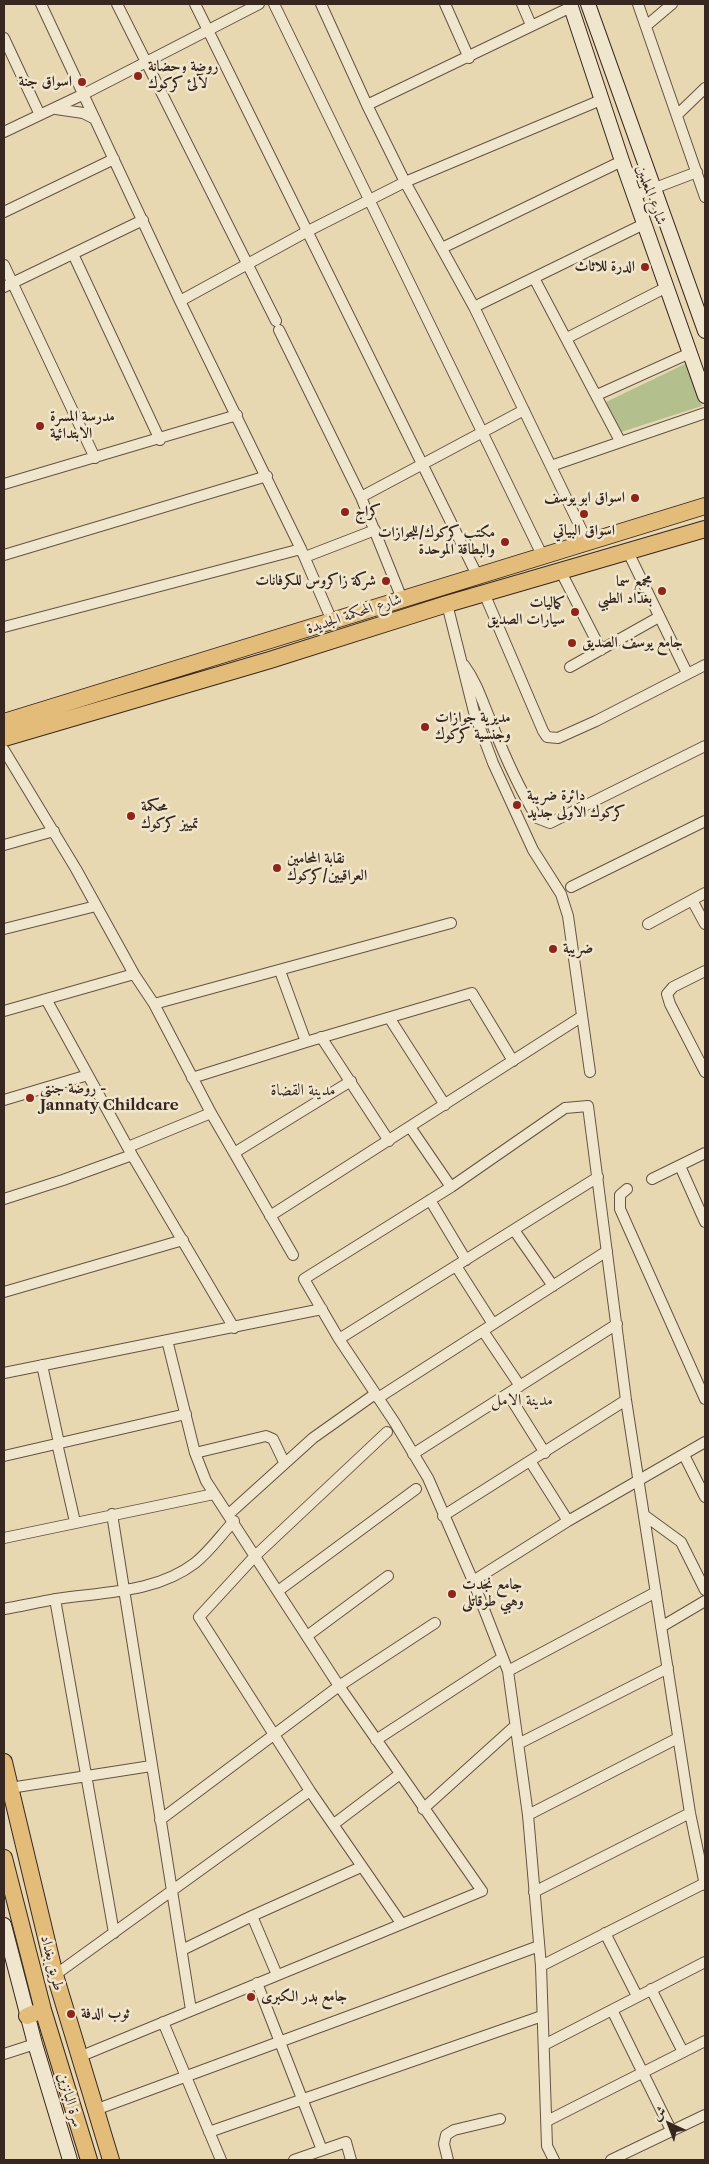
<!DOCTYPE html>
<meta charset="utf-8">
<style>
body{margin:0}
#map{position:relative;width:709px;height:2164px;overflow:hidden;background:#e8d8b2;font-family:"Libre Caslon Text",Amiri,serif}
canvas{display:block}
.frame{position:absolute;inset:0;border:5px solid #382720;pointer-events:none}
.north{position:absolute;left:644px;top:2099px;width:50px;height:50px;-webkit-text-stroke:4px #f0e6cd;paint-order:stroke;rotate:317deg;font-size:14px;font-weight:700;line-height:20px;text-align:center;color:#382720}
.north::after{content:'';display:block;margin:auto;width:18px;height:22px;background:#382720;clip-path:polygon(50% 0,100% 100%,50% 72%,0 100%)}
</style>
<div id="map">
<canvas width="709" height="2164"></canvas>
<div class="frame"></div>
<div class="north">ش</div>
</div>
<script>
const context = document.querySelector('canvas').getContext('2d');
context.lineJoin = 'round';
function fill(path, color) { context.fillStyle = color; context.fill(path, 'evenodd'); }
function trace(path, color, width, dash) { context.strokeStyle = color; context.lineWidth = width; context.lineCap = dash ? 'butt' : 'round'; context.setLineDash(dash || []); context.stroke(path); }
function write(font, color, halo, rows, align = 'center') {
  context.font = font + ' "Libre Caslon Text",Amiri,serif'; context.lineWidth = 5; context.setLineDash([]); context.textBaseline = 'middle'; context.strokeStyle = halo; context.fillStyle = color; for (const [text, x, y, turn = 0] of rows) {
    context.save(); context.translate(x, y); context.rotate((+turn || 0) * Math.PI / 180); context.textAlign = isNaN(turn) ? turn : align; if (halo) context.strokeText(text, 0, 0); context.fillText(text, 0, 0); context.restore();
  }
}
const green = new Path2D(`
 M687 363 702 406 621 432 606 402Z`);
const street = new Path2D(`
 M41 4 180 301 301 549 332 621
 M117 4 276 321
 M195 4 477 575
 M274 4 542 555
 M321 4 367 105 405 182 474 307 587 541
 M445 4 469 58
 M522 4 531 25
 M638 4 705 197
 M646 26 672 4
 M4 38 40 115
 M367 105 571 7
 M56 109 83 113 95 119
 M677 115 705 88
 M4 132 84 94 259 4
 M634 196 697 172
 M4 212 114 159
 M442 248 622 161
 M73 254 160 440
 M4 265 95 458
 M534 278 620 441
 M4 287 143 220
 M180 301 308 231 405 182 601 100
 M474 307 644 224
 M279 330 361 497 402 599
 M567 338 667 287
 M597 395 690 353
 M551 466 705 413
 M4 484 237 415
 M361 497 524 410
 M628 552 687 673
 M4 555 267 476
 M305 557 375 530
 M561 572 601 650
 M484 593 543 731 547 737 558 738 596 721 705 665
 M447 604 474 712 493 763 533 850 561 894 568 916 590 1072
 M4 627 301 549
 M464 665C478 684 483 704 492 724 505 757 519 788 537 818L550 823 705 746
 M570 667 659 617
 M4 750 76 869 134 974 154 1004 211 1113 293 1255
 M4 845 54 831
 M571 887 705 821
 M692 900 705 924
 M648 924 705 893
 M4 929 96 906
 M280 971 306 1042
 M705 971 673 987 667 994 670 1004 705 1072
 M46 999 132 1155 234 1328
 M154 1004 451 923
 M4 1011 134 974
 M390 1019 445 1105
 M321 1037 389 1141
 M192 1078 306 1042 472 993 513 1061
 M4 1100 88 1075
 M410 1127 451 1187
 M128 1147 211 1113
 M234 1153 351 1081
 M680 1166 705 1222
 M652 1179 705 1153
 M627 1189 620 1195V1209L705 1399
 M4 1199 63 1180 132 1155
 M430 1200 466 1260
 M270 1216 581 1017
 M514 1230 553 1286
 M456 1266 493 1324
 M4 1292 183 1240
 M483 1331 520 1386
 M339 1339 598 1177
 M42 1365 59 1443
 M4 1373 322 1309
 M508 1394 545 1453
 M378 1398 607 1251
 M387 1432 255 1556 199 1617 310 1791 401 1923
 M57 1443 75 1522
 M195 1453 266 1436 273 1439 284 1462
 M413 1454 617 1324
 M684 1455 705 1497
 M4 1456 186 1414
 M530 1461 568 1521
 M112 1514 191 2010
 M229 1514 313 1438 375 1394
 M644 1515 681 1542 705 1590
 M443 1516 626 1400
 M4 1538 214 1494
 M473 1581 568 1521 705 1442
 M278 1591 416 1489
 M55 1599 114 1933
 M4 1609C21 1606 39 1602 56 1599 103 1592 156 1593 195 1563 210 1551 221 1535 234 1521
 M661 1627 705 1601
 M307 1636 388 1576
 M508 1671 656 1592
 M376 1740 502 1658
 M518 1744 668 1668
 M10 1788 151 1766
 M423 1809 515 1726
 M528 1815 678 1738
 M160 1820 339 1686 435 1623
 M334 1824 400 1774
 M534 1892 690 1813
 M252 1916 277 1975
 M605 1933 637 1996
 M182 1950 252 1916 361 1867
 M541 1966 705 1883
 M55 1975 310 1791
 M257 1983 322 2150
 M651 1989 683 2052
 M612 2010 671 2130
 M163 2022 221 2160
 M544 2045 705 1962
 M4 2054 35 2044
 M79 2057 482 1891 339 1686 206 1481 195 1453 167 1340
 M95 2110 539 1946
 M547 2121 705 2041
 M209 2132 542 2016
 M294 2160 346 2142 351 2160
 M448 2160 444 2144 446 2135 454 2130 500 2119
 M554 2160 547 2146 541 1966 528 1815 508 1671 473 1581 428 1478 395 1423 339 1339 304 1279 451 1187 565 1108 588 1106 626 1400 690 1813 705 1885
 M611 2160 705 2115`);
const secondary = new Path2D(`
 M570 4 622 161 705 396
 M588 4 705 331
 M4 1925 35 2044 70 2160`);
const primary = new Path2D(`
 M4 722 705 506
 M4 738 270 660 447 604 705 529
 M4 1762 55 1975 111 2160
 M4 1858 43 2010 89 2160
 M27 2016 43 2010`);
const markers = [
 [138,76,5,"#8f2418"],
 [82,82,5,"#8f2418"],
 [645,267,5,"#8f2418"],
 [40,426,5,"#8f2418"],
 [635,498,5,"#8f2418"],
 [345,512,5,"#8f2418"],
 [584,514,5,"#8f2418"],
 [505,542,5,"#8f2418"],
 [386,581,5,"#8f2418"],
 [662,591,5,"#8f2418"],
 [575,612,5,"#8f2418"],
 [572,643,5,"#8f2418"],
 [425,727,5,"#8f2418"],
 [517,805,5,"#8f2418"],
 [131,816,5,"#8f2418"],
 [277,868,5,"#8f2418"],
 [553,949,5,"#8f2418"],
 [30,1098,5,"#8f2418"],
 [452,1594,5,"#8f2418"],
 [251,1997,5,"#8f2418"],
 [71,2014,5,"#8f2418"]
];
const poiNames = [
 ["روضة وحضانة",148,67],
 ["لآلئ كركوك",148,84],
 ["اسواق جنة",72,82,"right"],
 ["الدرة للاثاث",635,267,"right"],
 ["مدرسة المسرة",50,417],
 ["الابتدائية",50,434],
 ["اسواق ابو يوسف",625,498,"right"],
 ["كراج",355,512],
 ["اسواق البياتي",584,531,"center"],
 ["مكتب كركوك/للجوازات",495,533,"right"],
 ["والبطاقة الموحدة",495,550,"right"],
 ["شركة زاكروس للكرفانات",376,581,"right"],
 ["مجمع سما",652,582,"right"],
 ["بغداد الطبي",652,599,"right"],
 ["كماليات",565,603,"right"],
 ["سيارات الصديق",565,620,"right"],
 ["جامع يوسف الصديق",582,643],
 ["مديرية جوازات",435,718],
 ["وجنسية كركوك",435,735],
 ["دائرة ضريبة",527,796],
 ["كركوك الاولی جدید",527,813],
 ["محكمة",141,807],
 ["تمييز كركوك",141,824],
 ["نقابة المحامين",287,859],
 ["العراقيين/كركوك",287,876],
 ["ضريبة",563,949],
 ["روضة جنتي -",40,1089],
 ["Jannaty Childcare",40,1106],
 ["جامع نجدت",462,1585],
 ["وهبي طوقاتلى",462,1602],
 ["جامع بدر الكبرى",261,1997],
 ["ثوب الدفة",81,2014]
];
const streetNames = [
 ["شارع المعلمين",651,195,70],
 ["شارع المحكمة الجديدة",354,614,-18],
 ["طريق بغداد",52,1963,76],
 ["سرة البانزين",70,2100,73]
];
const neighbourhoodNames = [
 ["مدينة القضاة",303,1090],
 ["مدينة الامل",522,1400]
];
fill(green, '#b4bf8e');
trace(street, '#645344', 12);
trace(secondary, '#382720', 16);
trace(primary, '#382720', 18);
trace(street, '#f0e6cd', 10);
trace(secondary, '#f0e6cd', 14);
trace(primary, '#e4bc79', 16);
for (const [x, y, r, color] of markers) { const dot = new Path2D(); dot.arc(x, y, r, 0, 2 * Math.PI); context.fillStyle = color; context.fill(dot); trace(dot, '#f0e6cd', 2); }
write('bold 15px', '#382720', '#f0e6cd', poiNames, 'left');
write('15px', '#382720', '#f0e6cd', streetNames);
write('16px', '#382720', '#f0e6cd', neighbourhoodNames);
</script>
